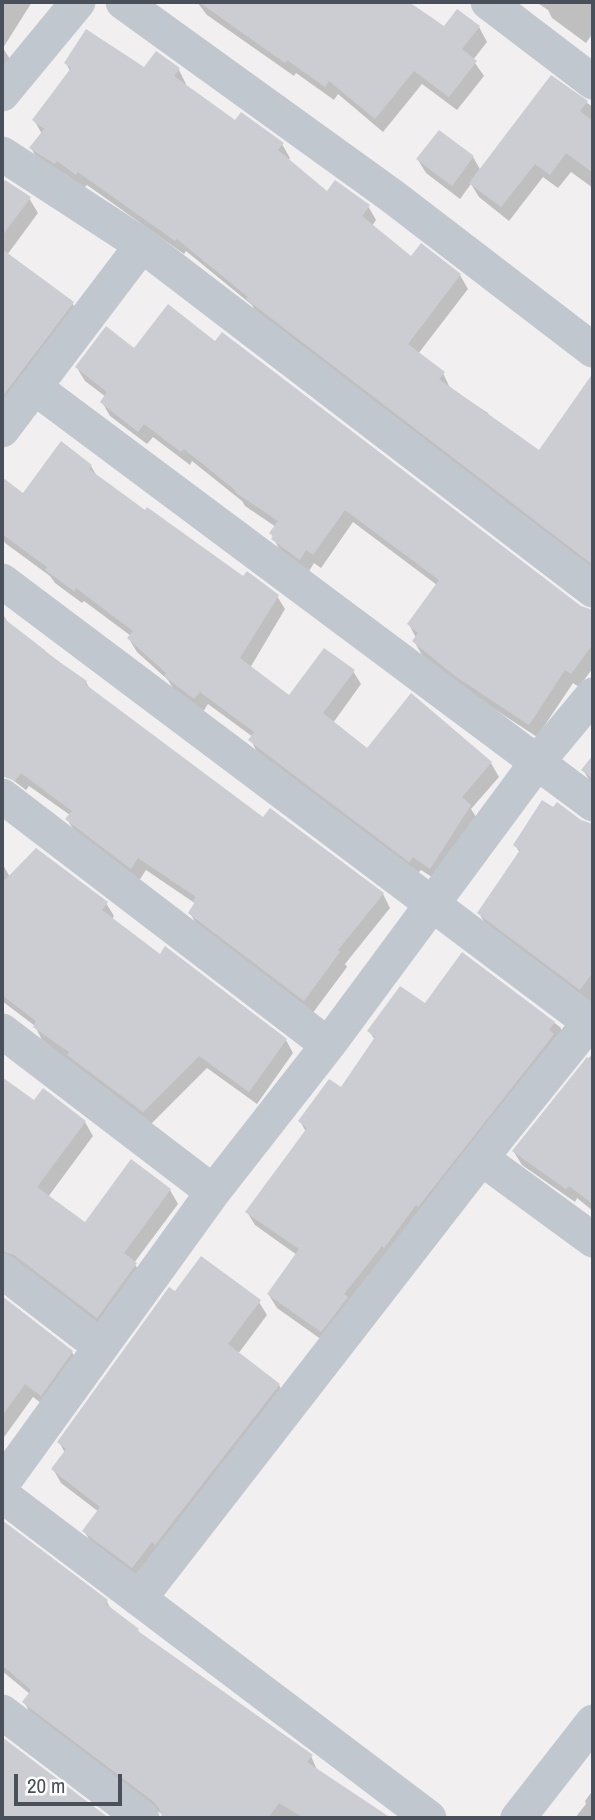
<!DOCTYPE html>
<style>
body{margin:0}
#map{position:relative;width:595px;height:1820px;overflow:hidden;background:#f1efef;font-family:"Archivo Narrow",sans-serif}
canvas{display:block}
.frame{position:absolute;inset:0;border:4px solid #49505a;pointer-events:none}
.scale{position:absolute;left:14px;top:1774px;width:108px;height:32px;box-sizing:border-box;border:4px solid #49505a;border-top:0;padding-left:9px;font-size:21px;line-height:24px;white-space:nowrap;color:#49505a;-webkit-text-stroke:5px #fff;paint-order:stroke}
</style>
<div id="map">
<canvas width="595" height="1820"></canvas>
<div class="frame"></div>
<div class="scale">20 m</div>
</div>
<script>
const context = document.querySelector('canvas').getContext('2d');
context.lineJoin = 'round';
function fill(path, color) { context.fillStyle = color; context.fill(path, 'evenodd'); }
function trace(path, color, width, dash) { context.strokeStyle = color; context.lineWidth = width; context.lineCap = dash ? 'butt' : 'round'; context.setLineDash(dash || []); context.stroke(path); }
const shadow = new Path2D(`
 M2 2H32L3 48 13 64 2 81Z
 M197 2H393L398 6 401 2H406L444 28 479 27 487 42 473 60 484 76 457 110 422 84 383 132 338 94 334 100 296 73 294 76 207 15Z
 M536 2H593V33L586 43 552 18 548 10Z
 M155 55 179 70 186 84 185 86 235 123 282 144 290 158 288 160 328 193 368 206 376 220 372 226 411 258 460 275 468 289 418 354 443 373 450 388 488 413 491 420 539 452 586 386 593 391V571L256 313 252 305 186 251 184 254 87 185 84 188 65 174 63 177 39 162 31 148 42 134 34 120 70 71 66 63 145 70Z
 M551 78 593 107V188L571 172 558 188 543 177 509 221 479 197 471 184 460 199 426 173 418 160 473 157 481 171Z
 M2 184 29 198 38 213 7 255 72 303 81 318 2 414Z
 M216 343 580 608 593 611V668L579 687 573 683 537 737 464 689 422 655 414 641 416 638 409 624 437 585 353 522 321 568 314 563 308 573 281 553 271 533 276 527 245 506 242 501 192 461 190 465 153 437 147 444 110 416 102 402 106 397 85 381 77 368 134 350Z
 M61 444 91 466 98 478 243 578 277 596 285 609 250 668 290 697 353 671 361 684 333 723 367 750 491 763 499 777 471 809 478 820 438 881 421 870 417 874 258 754 251 740 253 737 208 704 203 712 174 690 168 680 137 652 129 639 131 636 84 601 82 603 55 583 50 576 5 543 2 538V523Z
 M2 613 9 624 86 682 91 691 264 820 383 894 390 908 345 964 347 967 312 1014 198 927 190 913 196 904 146 870 139 881 75 832 67 819 70 815 29 786 26 790 2 772Z
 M593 758V786L583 770Z
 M580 822 593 825V1006L487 927 479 913 520 853 515 845Z
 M2 863 10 877 106 903 114 916 112 919 160 956 166 949 286 1040 293 1053 257 1104 207 1068 151 1124 42 1040 35 1026 2 1001Z
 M462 954 560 1027 567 1041 329 1345 277 1308 269 1295 297 1255 255 1225 247 1212 306 1132 300 1121 342 1090 375 1040 369 1031 425 1006Z
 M593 1053V1211L577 1198 575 1202 522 1165 514 1152Z
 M2 1079 35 1102 85 1122 93 1136 48 1197 85 1224 170 1190 178 1204 134 1263 144 1278 105 1331 2 1267Z
 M175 1293 259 1302 267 1315 238 1354 279 1385 287 1399 141 1581 92 1544 84 1531 99 1512 61 1483 53 1469 65 1453 59 1442Z
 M2 1298 72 1352 80 1366 49 1409 33 1397 2 1440Z
 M10 1528 107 1602 112 1611 138 1631 141 1636 311 1756 318 1772 387 1818H163V1815L32 1716 24 1702 30 1694 2 1671V1539Z
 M2 1738 106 1818H2Z
 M593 1790V1818H575L586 1804 585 1801Z`);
const building = new Path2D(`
 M199 2H409L444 26 457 9 480 26 462 49 477 61 449 97 414 71 375 119 329 81 325 87 287 60 285 63Z
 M86 29 144 67 156 51 180 68 174 76 235 120 241 112 284 143 278 150 327 191 335 180 370 205 362 216 411 256 421 243 461 274 408 344 445 372 439 379 539 450 593 373V565L246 299 248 297 177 239 175 241 78 172 76 175 57 161 55 164 29 148 44 129 32 120 71 68 64 63Z
 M551 75 588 101 580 111 593 121V173L566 153 550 175 535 164 501 207 469 183Z
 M439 130 474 156 452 186 416 159Z
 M5 180 31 197 2 236V184Z
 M2 249 74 302 2 397Z
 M168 304 215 341 222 332 581 606 593 610V644L571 674 565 670 529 725 455 676 412 641 418 633 407 624 439 580 345 510 313 555 306 550 300 560 271 539 273 536 269 533 278 521 235 492 236 491 184 449 181 452 144 424 138 432 100 402 107 392 75 367 106 326 134 348Z
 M61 441 92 465 89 469 145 510 147 507 243 576 247 571 279 595 240 658 289 695 324 648 355 670 323 713 367 748 411 693 492 762 462 797 471 805 430 869 413 857 409 862 295 776 248 740 254 732 200 692 194 699 164 676 166 673 127 638 133 631 76 588 74 591 45 570 47 567 2 534V477L23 493Z
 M2 617 46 651 45 652 87 681 85 684 263 817 270 808 384 893 338 950 340 952 304 1001 188 913 195 902 193 900 196 897 138 858 131 869 65 819 72 811 21 773 15 781 2 776Z
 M593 755V779L581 770Z
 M542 800 553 807 557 802 581 820 593 824V972L580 990 477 913 520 850 513 845Z
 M36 848 108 902 102 910 160 954 165 946 287 1039 249 1092 199 1056 143 1112 67 1055 69 1052 33 1027 36 1021 2 995V883Z
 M462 952 555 1022 549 1030 554 1034 418 1207 416 1205 384 1248 382 1246 344 1294 348 1297 321 1332 267 1294 299 1249 245 1212 307 1128 298 1121 329 1079 341 1087 375 1037 367 1031 400 986 425 1003Z
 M587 1057 593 1062V1204L569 1186 566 1189 512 1151Z
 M2 1077 34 1100 43 1088 86 1121 37 1187 85 1222 131 1159 171 1189 124 1253 137 1263 97 1318 14 1255 2 1251Z
 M201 1256 261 1300 228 1344 280 1384 155 1545 152 1542 132 1568 82 1531 100 1507 51 1469 66 1449 57 1442 169 1287 175 1291Z
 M2 1296 73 1351 41 1396 25 1384 2 1416Z
 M2 1520 108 1600 106 1604 139 1629 138 1631 313 1755 307 1762 391 1818H304L279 1803 268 1818H162L160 1810 154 1802 22 1702 31 1690 2 1665Z
 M2 1737 109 1818H2Z`);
const minor = new Path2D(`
 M123 2 392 196 593 350
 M488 2 593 82
 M2 94 78 2
 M2 154 142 245 593 590
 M34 387 593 804
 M2 430 142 245
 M2 581 593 1025
 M2 796 328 1045
 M2 1031 213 1192
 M481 1158 593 1240
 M2 1271 101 1347
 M2 1484 213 1192 328 1045 538 761 593 695
 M2 1495 429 1818
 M139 1599 500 1134 590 1022
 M2 1712 142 1818
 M518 1818 593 1722`);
fill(shadow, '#0003');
fill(building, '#cccdd3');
trace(minor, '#c1c7cf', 35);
</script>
